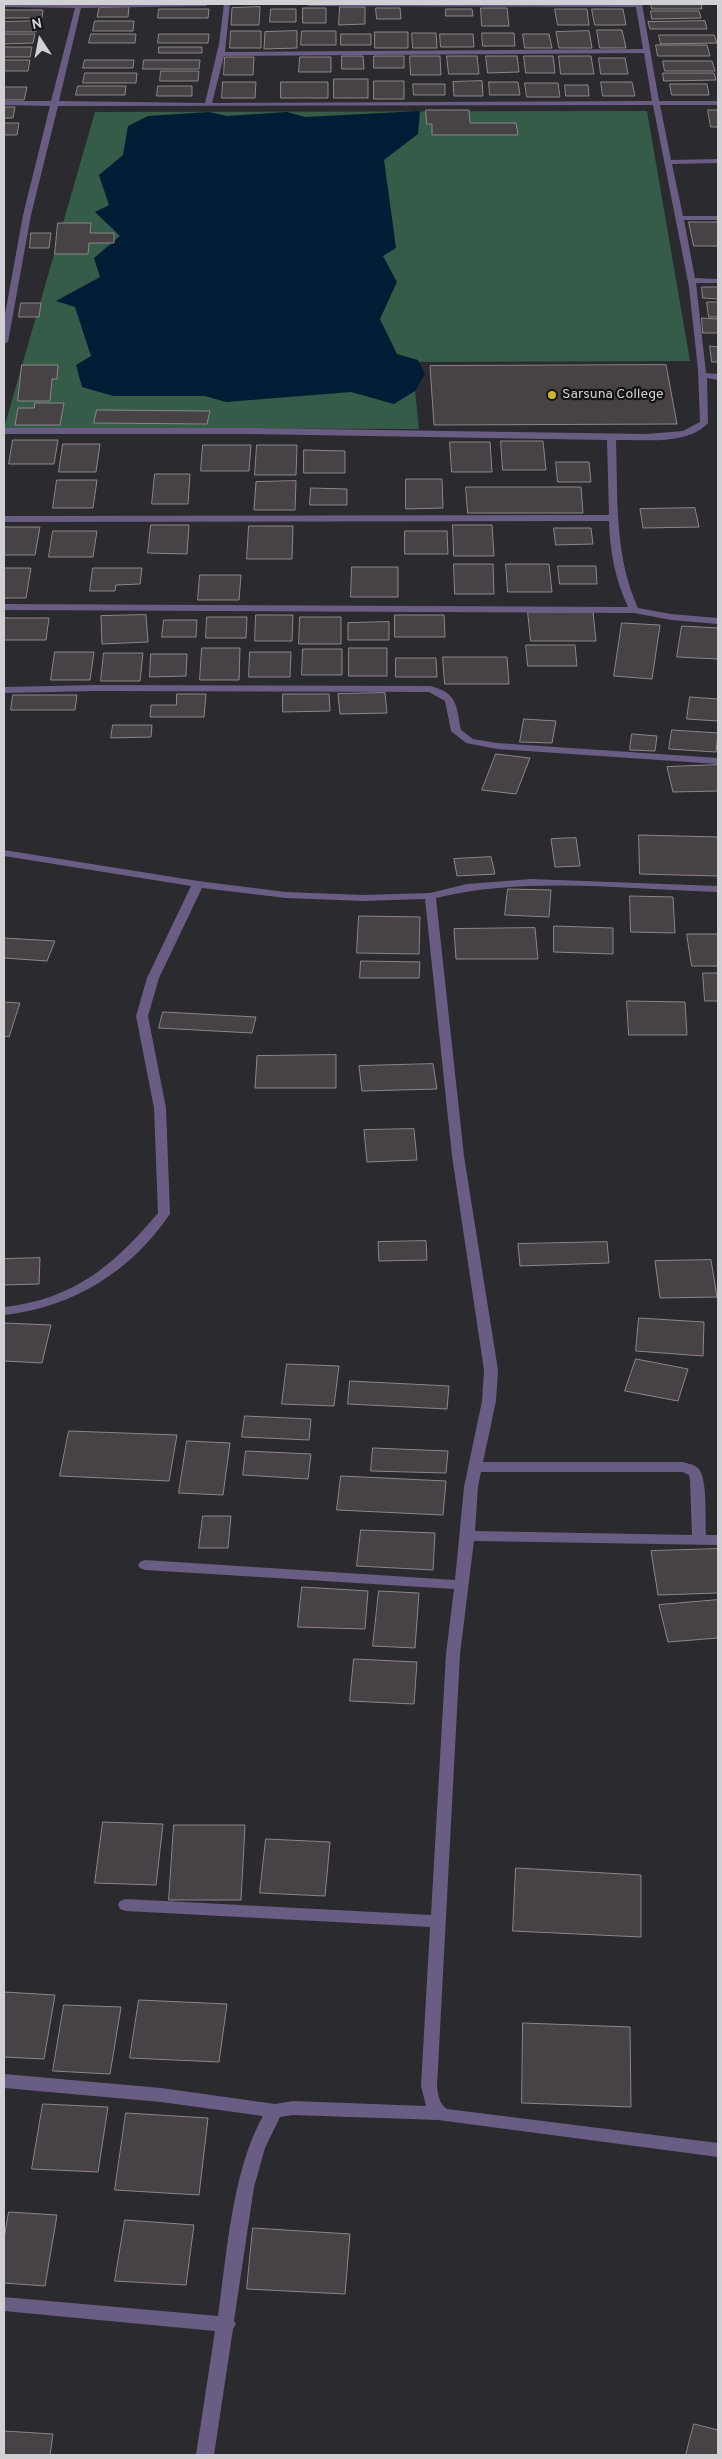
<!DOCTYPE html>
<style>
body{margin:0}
#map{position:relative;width:722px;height:2459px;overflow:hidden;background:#2a2a2f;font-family:Overpass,sans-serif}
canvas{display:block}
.frame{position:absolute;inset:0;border:5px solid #d1d0d4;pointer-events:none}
.north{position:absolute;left:15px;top:15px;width:50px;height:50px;-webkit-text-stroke:4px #131315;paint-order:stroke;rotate:349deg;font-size:14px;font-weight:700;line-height:20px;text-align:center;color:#d1d0d4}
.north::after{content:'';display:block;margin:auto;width:18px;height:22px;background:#d1d0d4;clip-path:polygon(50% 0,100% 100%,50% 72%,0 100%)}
</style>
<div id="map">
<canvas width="722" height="2459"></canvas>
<div class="frame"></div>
<div class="north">N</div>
</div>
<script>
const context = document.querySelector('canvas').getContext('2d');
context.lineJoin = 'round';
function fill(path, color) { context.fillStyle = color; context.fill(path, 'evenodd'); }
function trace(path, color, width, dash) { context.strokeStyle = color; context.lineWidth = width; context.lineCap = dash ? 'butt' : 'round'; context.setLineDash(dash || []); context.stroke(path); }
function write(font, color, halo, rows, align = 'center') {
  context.font = font + ' Overpass,sans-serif'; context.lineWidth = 4.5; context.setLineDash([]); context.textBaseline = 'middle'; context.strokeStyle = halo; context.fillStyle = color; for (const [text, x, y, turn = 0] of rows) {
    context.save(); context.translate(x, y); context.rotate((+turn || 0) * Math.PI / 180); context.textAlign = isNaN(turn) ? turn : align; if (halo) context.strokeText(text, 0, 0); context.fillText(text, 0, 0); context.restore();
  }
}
const green = new Path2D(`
 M647 111 690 361 412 362 419 429 4 428 95 112Z`);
const water = new Path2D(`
 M420 111 418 134 384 160 396 248 383 256 397 282 380 319 397 354 418 360 425 374 415 391 394 404 351 392 226 402 205 396H113L82 387 76 365 91 356 75 307 56 301 100 277 94 258 120 236 95 212 109 205 99 175 123 155 128 126 148 116 209 112 227 116 287 112 305 117Z`);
const building = new Path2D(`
 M651 4H701L702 9H652Z
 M129 7 128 17H97L99 8Z
 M260 7 259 25H231L232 8Z
 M340 7H365V24L339 25Z
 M303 8H326V23H303Z
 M376 8H400L401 19H377Z
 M481 8H507L509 26H482Z
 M159 9H209L208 18H158Z
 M271 9H296V22H270Z
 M446 9H472L473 16H446Z
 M555 9H587L589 25H558Z
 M592 9H623L626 25H595Z
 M4 10H43L42 18H4Z
 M651 11H699L701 18 652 19Z
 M38 21 36 32H4V22Z
 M95 21H134L133 31H93Z
 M705 21 707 29H650L648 22Z
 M597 30H622L626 48H600Z
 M231 31H261V48H230Z
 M297 31V48L264 49 265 32Z
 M302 31H336V45H301Z
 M589 31 592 48H559L556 32Z
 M375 32H408V48H375Z
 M412 33H436L437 48H413Z
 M482 33H514L515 46H483Z
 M4 34H35L33 43 4 44Z
 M91 34H136L135 43H89Z
 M159 34H209L208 43H158Z
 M341 34H371V45H341Z
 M440 34H473L474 47H441Z
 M523 34H549L552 48H525Z
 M659 35H714L717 43 661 44Z
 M656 45H707L710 56H658Z
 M4 47H32L30 57H4Z
 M159 47H202V53H159Z
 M342 56H363L364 69H342Z
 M374 56H404V68H374Z
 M410 56H440L441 75H411Z
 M447 56H477L479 74H449Z
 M486 56H517L519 72 488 73Z
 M524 56H553L555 73H526Z
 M559 56H591L594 74H561Z
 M225 57H254L253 75H224Z
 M300 57H331V72H299Z
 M599 58H625L628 74H601Z
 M4 60H30L28 71H4Z
 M85 60H134L133 68H83Z
 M144 60H200L199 69H143Z
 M663 61H712L715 71H665Z
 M161 71H199L198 81H160Z
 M85 73H137L136 83H83Z
 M663 73H714L716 80 664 81Z
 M334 79H368V98H334Z
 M374 81H404V99H374Z
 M482 81 483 96H454L453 82Z
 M223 82H256L255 98H222Z
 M281 82H328V98H281Z
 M489 82H518L520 95H490Z
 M601 82H632L635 96H603Z
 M525 83H558L560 97H527Z
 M413 84H445V95H414Z
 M670 84H707L709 95H672Z
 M565 85H588L589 96H566Z
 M78 86H126L125 95H76Z
 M158 86H192V96H157Z
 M4 87H27L24 100H4Z
 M4 107H15L13 118H4Z
 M426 110H469L470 123H516L518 135H432V124H427Z
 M708 110H718V127H711Z
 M4 123H19L17 135H4Z
 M689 222H718V246H694Z
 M58 223H91L90 233H114V243H89L88 254H55Z
 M31 233H51L49 248H30Z
 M702 287H718V299L703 298Z
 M707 302H718V317H709Z
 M21 303H41L39 317H19Z
 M702 318 718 319V333H703Z
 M710 346 718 347V362H712Z
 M22 365H58L57 379H52L50 401H18Z
 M666 365 677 424 434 425 430 366Z
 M35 403H64L60 425H15L18 408H34Z
 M97 410 210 411 207 424 94 423Z
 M13 440H58L54 464H9Z
 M501 441H543L546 470H503Z
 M450 442H490L492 472H452Z
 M63 444H100L96 472H59Z
 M203 445H251L249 471H201Z
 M257 445H297L296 475H255Z
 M304 450 345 451V473H304Z
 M556 462H589L591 482H558Z
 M155 474H190L188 504H152Z
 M406 479H442L443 508 406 509Z
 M57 480H97L93 508H53Z
 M296 481 295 510H254L256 482Z
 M466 487H581L583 513H468Z
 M311 488 347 489V505H310Z
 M695 508 699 527 643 528 640 509Z
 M151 525H189L187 554 148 553Z
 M453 525H492L494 556H454Z
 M249 526H293L292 559H247Z
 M4 527H40L35 555H4Z
 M554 528H591L593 544 556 545Z
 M53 531H97L93 557H49Z
 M405 531H447L448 554H405Z
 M454 564H493L494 594H455Z
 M506 564H549L552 592H508Z
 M558 566H596L597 584H560Z
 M352 567H398V597H351Z
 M4 568H31L26 598H4Z
 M93 568H142L140 584 116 585 115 591H90Z
 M200 575H241L239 600H198Z
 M528 612H593L596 641H531Z
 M146 615 148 642 102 644 101 616Z
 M256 615H293L292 641H255Z
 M395 615H444L445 637H395Z
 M207 617H247L246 638H206Z
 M300 617H341V644H299Z
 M4 618H49L46 640H4Z
 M164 620H197L196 637H162Z
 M389 622V640H348V623Z
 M622 623 660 625 652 679 614 676Z
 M682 626 718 628V659L677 657Z
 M526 645H575L577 666H528Z
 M202 648H240L239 680H200Z
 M349 648H387V676H349Z
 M303 649H342V675H302Z
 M55 652H94L90 680H51Z
 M250 652H291L290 677H249Z
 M104 653H143L140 681H101Z
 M151 654H187L186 676 150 677Z
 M443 657H507L509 684H445Z
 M396 658H436L437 677H396Z
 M385 693 387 713 340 714 338 694Z
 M177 694H206L204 717H150L151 705H176Z
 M283 694H329L330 711 283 712Z
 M13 695H77L75 710H11Z
 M690 697 718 699V721L687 719Z
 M524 719 556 721 552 743 520 742Z
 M113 725H152L151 737 111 738Z
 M672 730 718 733 716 752 669 749Z
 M632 734 657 736 655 751 630 750Z
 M496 754 530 758 516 794 482 790Z
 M718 765V791L673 792 667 767Z
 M639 835 718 837V876L640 874Z
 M576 838 580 866 555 867 551 839Z
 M491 857 495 874 457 876 454 859Z
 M508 889 551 890 549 917 505 915Z
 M630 896 673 897 675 933 631 932Z
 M359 916 420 917 419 954 357 953Z
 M554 926 613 928V954L554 952Z
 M535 928 538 959H456L454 929Z
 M687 934H718V966H692Z
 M4 938 55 941 47 961 4 958Z
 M361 961 420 962 419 978H360Z
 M703 973H718V1001H705Z
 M627 1001 685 1002 687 1035H629Z
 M4 1002 20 1003 9 1037 4 1036Z
 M163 1012 256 1017 252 1033 159 1028Z
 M336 1055V1088H255L257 1056Z
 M433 1064 437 1089 362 1091 359 1066Z
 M414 1129 417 1160 367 1162 364 1130Z
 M426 1241 427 1260 379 1261 378 1242Z
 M607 1242 609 1263 520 1266 518 1244Z
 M40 1258 39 1284 4 1285V1259Z
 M711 1260 717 1297 660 1298 655 1261Z
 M639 1318 704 1322 703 1356 636 1351Z
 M4 1323 51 1325 42 1363 4 1361Z
 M636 1359 688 1369 678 1401 625 1391Z
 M287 1364 339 1366 334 1406 282 1404Z
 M350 1381 449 1386 447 1409 348 1404Z
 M245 1416 311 1419 309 1440 242 1437Z
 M69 1431 177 1435 169 1481 60 1476Z
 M187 1441 230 1443 223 1495 179 1493Z
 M373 1448 448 1451 446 1473 371 1471Z
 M246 1451 311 1454 308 1479 243 1475Z
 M341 1476 446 1481 443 1515 337 1510Z
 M203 1516H231L228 1548H199Z
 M361 1530 435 1533 433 1570 357 1566Z
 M718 1549V1593L658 1595 651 1551Z
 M302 1587 368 1591 365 1629 298 1627Z
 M379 1591 419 1593 415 1648 373 1646Z
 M718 1600V1638L668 1642 659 1605Z
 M354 1659 417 1662 414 1704 350 1701Z
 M103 1822 163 1824 156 1885 95 1883Z
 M174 1825H245L241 1900H169Z
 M266 1839 330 1842 325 1896 260 1893Z
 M516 1868 641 1875V1937L513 1931Z
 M4 1992 55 1995 44 2059 4 2057Z
 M139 2000 227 2004 219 2062 130 2058Z
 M64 2005 121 2007 110 2074 53 2071Z
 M523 2023 630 2027 631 2107 522 2103Z
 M43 2104 108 2107 98 2172 32 2169Z
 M126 2113 208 2118 199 2195 115 2190Z
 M9 2212 57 2215 45 2286 4 2283V2239Z
 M125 2220 194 2225 186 2285 115 2281Z
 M253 2228 350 2234 345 2294 247 2289Z
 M694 2424 718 2430V2455H686Z
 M4 2431 53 2434 50 2455H4Z`);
const minor = new Path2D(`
 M4 4H209L206 6 81 8 59 101 205 103 219 44 224 4H230L225 52 643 49 636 7 309 6 306 4H642L659 101H718V105H660L671 160 718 159V163L672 164 683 216H718V220H684L695 278 718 279V283H696L706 373 718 374V380L707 378 708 423C687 446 644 439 616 440 618 497 614 555 638 608L671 614 718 618V624L671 620 634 613 4 610V604L628 607C615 579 610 552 609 521L4 522V516L609 515 607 440 249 434H4V428H249L647 434 683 431 700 422 698 370 689 287 653 105 58 106 31 215 8 342 4 344V320L23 215 50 106 4 105V101H51L75 8 4 7ZM644 53 652 101 212 103 224 56Z
 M95 685 430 686C458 693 456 705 461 730L473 739 497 743 718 758V764L497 749 466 743 451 731 445 701 429 692 95 691 4 693V687Z
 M4 850 198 881 286 892 363 895 430 893 467 884 531 879 718 886V892C626 889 525 876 436 898L464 1156 498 1370 496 1401 483 1462H683C688 1464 694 1464 698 1468 708 1478 705 1520 706 1535H718V1545L474 1541 460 1654 437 2086C438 2095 439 2103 447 2109L718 2143V2157L438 2120 293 2115 280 2117 265 2148 254 2187 234 2321 236 2324 233 2329 214 2455H196L215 2331 4 2311V2297L218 2316C227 2253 232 2171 263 2116L161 2102 4 2088V2074L161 2088 275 2104 293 2101 426 2106 421 2086 430 1927 126 1911 120 1909 118 1905 120 1901 126 1899 431 1915 446 1654 454 1589 145 1570 140 1568 138 1565 140 1562 145 1560 455 1580 464 1487 482 1401 484 1370 452 1156 425 899 363 901 286 898 202 888 159 978 148 1016 166 1108 170 1214C130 1272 74 1307 4 1315V1307C74 1299 113 1266 158 1213L154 1108 136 1016 147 978 191 886 4 856ZM481 1472H683L689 1475 690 1480 692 1535 475 1531 478 1487Z`);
const markers = [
 [552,395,5,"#d0b837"]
];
const farPoinames = [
 ["Sarsuna College",562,395]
];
fill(green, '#355c48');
fill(water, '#011d35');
fill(building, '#474245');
trace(building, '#8c868a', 1);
fill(minor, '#695d83');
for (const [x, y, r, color] of markers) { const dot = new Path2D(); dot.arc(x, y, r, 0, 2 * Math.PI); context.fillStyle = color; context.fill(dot); trace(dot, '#131315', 2); }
write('14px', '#d1d0d4', '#131315', farPoinames, 'left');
</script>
